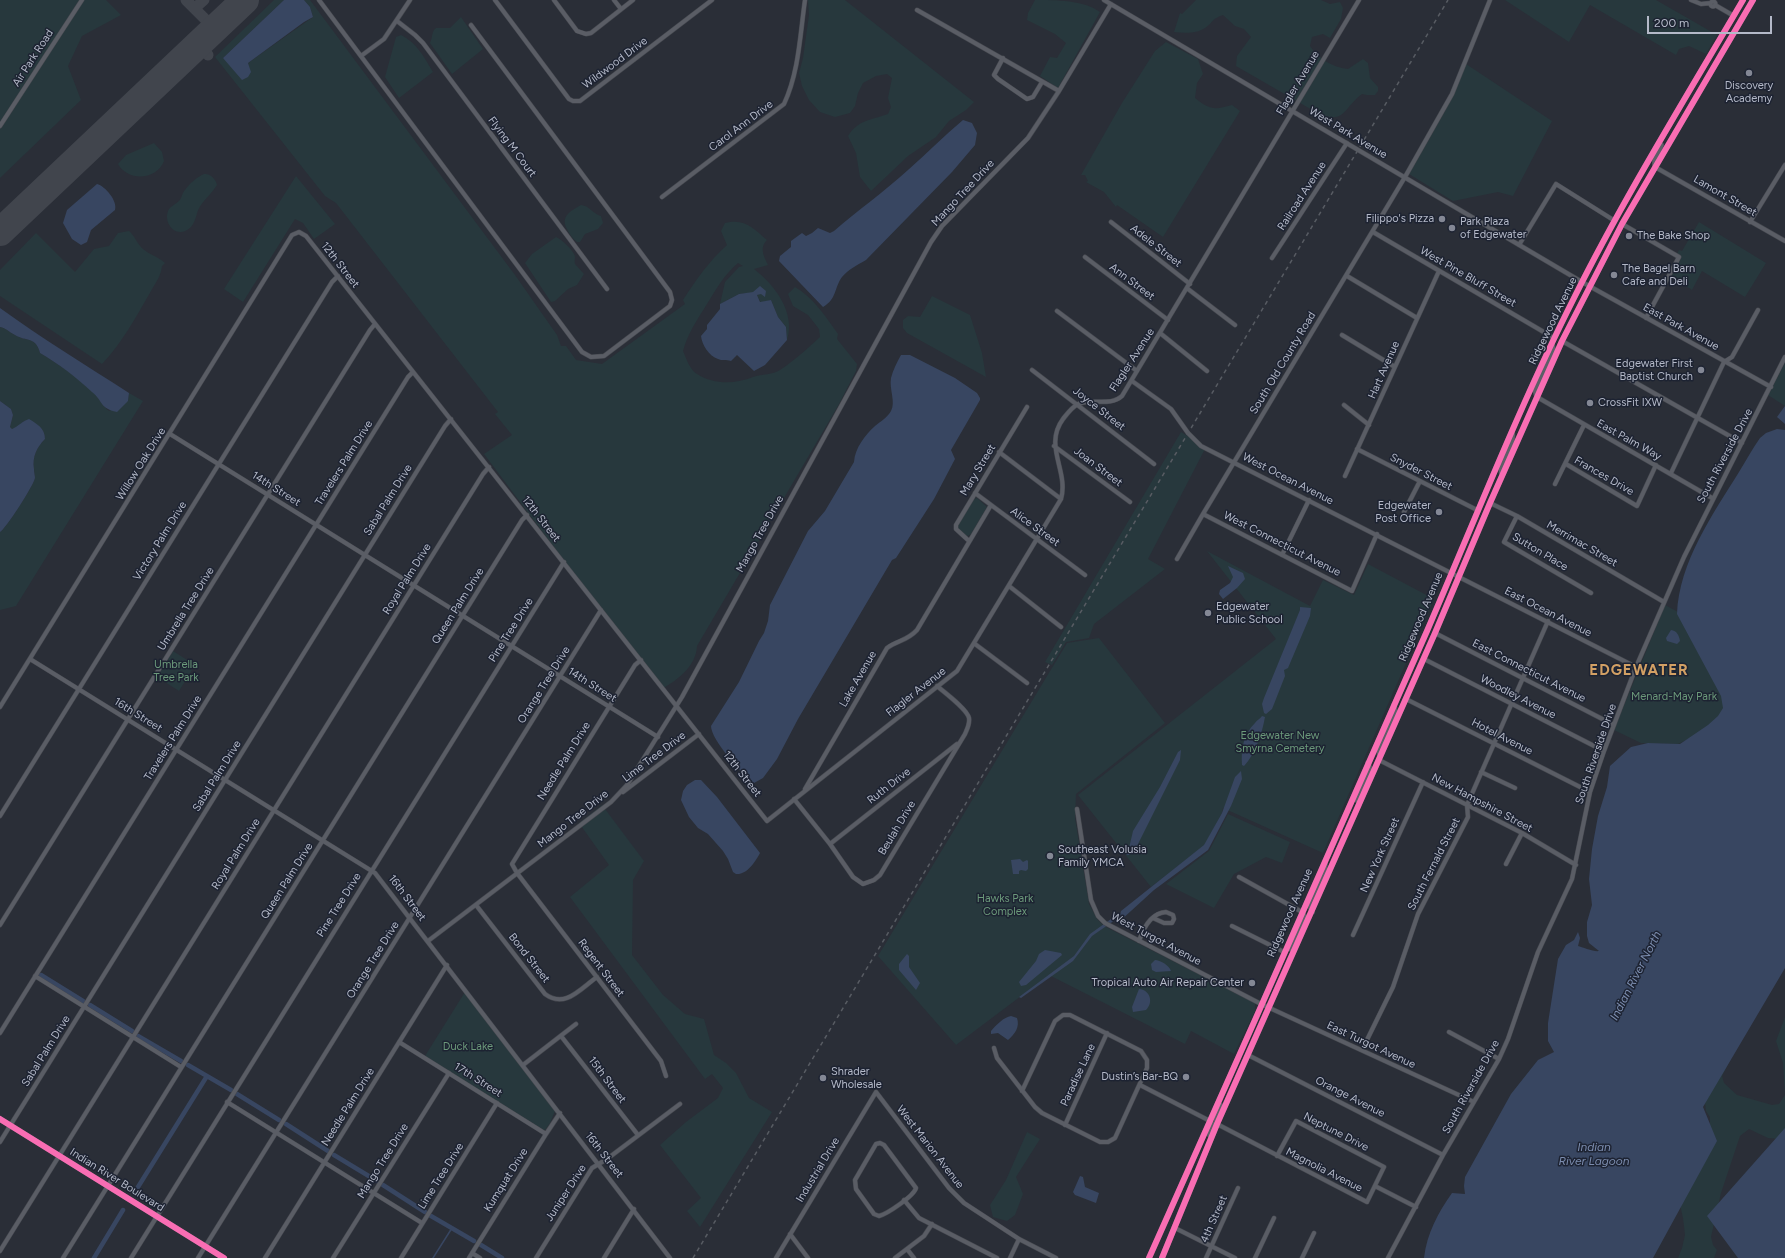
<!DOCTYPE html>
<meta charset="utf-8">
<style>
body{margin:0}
#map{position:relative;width:1785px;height:1258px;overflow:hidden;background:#2a2e37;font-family:Figtree,sans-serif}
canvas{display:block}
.scale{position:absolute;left:1647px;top:16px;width:125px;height:18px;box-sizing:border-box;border:2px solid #b4b9c8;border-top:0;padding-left:5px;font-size:12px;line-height:14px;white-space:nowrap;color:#b4b9c8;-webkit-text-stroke:3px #1d2332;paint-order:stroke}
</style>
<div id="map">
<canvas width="1785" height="1258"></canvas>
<div class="scale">200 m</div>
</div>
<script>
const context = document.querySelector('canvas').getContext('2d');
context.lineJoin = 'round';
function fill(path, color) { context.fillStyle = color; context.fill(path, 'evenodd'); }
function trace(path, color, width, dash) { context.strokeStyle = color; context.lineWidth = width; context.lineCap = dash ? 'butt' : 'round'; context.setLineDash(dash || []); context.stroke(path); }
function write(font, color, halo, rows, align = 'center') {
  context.font = font + ' Figtree,sans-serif'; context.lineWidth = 3; context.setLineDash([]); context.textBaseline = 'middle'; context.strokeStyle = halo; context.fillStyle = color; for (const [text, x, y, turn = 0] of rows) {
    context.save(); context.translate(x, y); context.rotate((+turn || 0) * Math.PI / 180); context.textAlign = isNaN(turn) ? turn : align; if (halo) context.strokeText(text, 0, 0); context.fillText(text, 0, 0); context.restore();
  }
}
const green = new Path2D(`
 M0 0H106L121 15 82 36 68 66 81 100 0 178Z
 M274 0H284L223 58 250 72 248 63 313 17 310 7 304 0H310L515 275 557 335 561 346H566L576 360 602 364 685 304 683 300C696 280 709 261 727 245L721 231 725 223C745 218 753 228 767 240 759 248 764 256 768 265L754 269C775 285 796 313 787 340L786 327 778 317 771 300 761 303 757 295 766 291 739 294 720 304 725 282 739 267 743 266 738 263C723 276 717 288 707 304 697 320 688 333 683 351 686 358 690 370 697 374 714 385 736 384 753 377 762 374 773 375 780 370 794 361 808 348 820 337L819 329 808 315 793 306 788 294 795 287C813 297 826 317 838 334L837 339 857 364 856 371 838 406 697 646C696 666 679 679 662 689L584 587 484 454 512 435 495 414 498 412 336 203 325 196 215 57Z
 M808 0H845L974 102 966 110 949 121 936 137 908 156 871 191 860 177 856 153 848 136C858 120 871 120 888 114L891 107 888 98 892 78 887 74 876 76 863 83 858 93 855 106 850 113 835 117 820 112 809 100 802 86 799 73 803 58 809 15Z
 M1035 0C1056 0 1084 0 1100 12L1058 88 1040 76 1050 57 1057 58 1066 43 1055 34 1027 20 1028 13Z
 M1196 0H1321L1330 4 1340 2 1343 8 1341 19 1330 38 1323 34 1312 37 1310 46C1319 59 1332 67 1348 69L1363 59 1368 63 1370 78 1378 87V91L1375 95H1367L1362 94C1342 109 1345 127 1314 111L1236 66 1237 56 1251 37 1244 29 1235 26 1223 15C1211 19 1214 22 1205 28 1196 34 1184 33 1174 32L1180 13 1182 14Z
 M1505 0H1656L1717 35 1706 54 1689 46 1679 49 1676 55 1590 5 1569 42Z
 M461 17 483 49 452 74 430 43C433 37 431 32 436 28H450Z
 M401 35C417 43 424 57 433 72L399 98 385 77 396 37Z
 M1166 42 1198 59 1203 74 1197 83 1195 98C1210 110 1214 110 1232 105L1240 111 1163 237 1117 205 1116 207 1104 192 1086 182 1088 181 1085 175H1081L1122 103 1155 51Z
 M1466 64 1552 121 1513 196 1498 192 1453 201 1409 174 1445 111Z
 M154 143 162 152 164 161C157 180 128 182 118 164L126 155Z
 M204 174C210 173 216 179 217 185 212 193 206 198 201 205 196 211 197 220 191 227 178 240 163 225 168 211 170 206 175 205 179 201 182 198 182 193 185 190 189 184 197 177 204 174Z
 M296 176 335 224 314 239 303 223 295 219 243 302 224 289Z
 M581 205C590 206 593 214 601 216L603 223 598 229 585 234 580 242H577C573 239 569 234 567 229 560 216 571 211 581 205Z
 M1699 222 1766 263 1745 297 1702 271 1692 290 1671 276 1681 258V255L1677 254 1679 250 1682 251Z
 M129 231C135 236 137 244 143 249 150 255 159 257 165 263L162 266C161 276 156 282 151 291 136 317 122 343 102 364L0 296V270L36 233 75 272 94 249 109 246 118 233Z
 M556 237C562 240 571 248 574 254 576 257 574 260 575 264L584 274 577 285 568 289 555 301 551 302 525 263 532 254Z
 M932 296 970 315 982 353 986 377 907 333 903 328V320L908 316 920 317Z
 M0 327C6 328 9 332 15 335 26 342 36 336 40 353 59 364 77 377 93 392 99 398 102 405 109 411L128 401 129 393 143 401 16 606 0 610V532C5 530 34 485 35 478 35 476 34 472 34 469 32 457 37 447 45 439 45 426 34 424 24 421L18 427 12 429 10 427 13 415 11 409 0 401Z
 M1785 363V406L1768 395Z
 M1181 432 1206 447 1148 559 1165 569 1094 624 1089 638 1066 642 1052 665 1045 662Z
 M977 498 987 507 971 534 968 536 962 534 958 528V526C963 518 968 500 977 498Z
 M1207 551 1310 606 1323 580 1354 595 1368 564 1434 599 1323 853 1223 808 1222 813 1205 845 1151 887 1078 795 1276 639Z
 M1665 605 1680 613 1737 686 1714 727 1678 744 1641 743 1614 730Z
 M1099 638 1165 723 1076 794 1075 818 1089 904 1097 919 1104 926 1255 1003V1011L1234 1054 1191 1031 1185 1044 1049 975 956 1045 878 956 1067 643Z
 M173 651 195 665 179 691 157 677Z
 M602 805 644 861 633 880 632 955 663 995 685 1014 704 1019 714 1055 726 1063 736 1073 749 1098 772 1112 700 1227 687 1211 701 1198 660 1145 686 1122 718 1098 723 1088 712 1074 705 1079 570 897 609 865 579 823Z
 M1228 814 1290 842 1282 863 1266 857 1234 874 1214 908 1166 884 1209 851Z
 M465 992 555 1111 550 1123 545 1130 542 1129 425 1056Z
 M1785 1017V1133L1780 1139 1768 1138 1749 1129 1740 1136 1721 1193 1711 1237 1713 1245 1717 1250 1714 1258H1678L1682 1248 1685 1235 1683 1218 1678 1195 1710 1135V1117L1706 1111 1704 1094 1741 1039 1722 1076 1724 1083 1737 1095 1772 1105 1779 1104 1785 1095 1783 1063 1776 1041Z
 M1027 1132 1040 1139 1016 1177 1023 1194 1015 1215 1007 1221 993 1217 990 1205 1006 1180Z`);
const water = new Path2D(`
 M284 0H304L310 7 313 17 304 22 248 63 251 72 248 77 242 80 223 58Z
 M963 120 972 123 977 133 975 145 952 172 866 260C857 265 848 270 842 277 834 288 837 299 823 307L779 261 780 256 791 247V241L802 233 806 236 812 233 818 228 830 233 834 231C858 210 884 192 908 170 926 154 944 136 963 120Z
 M97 184C105 186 118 201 115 210L91 230 87 242 81 245 72 239 63 223 67 210Z
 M760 286 766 291 765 297 761 294 757 295 760 302 771 300 778 317 786 327 787 340 765 365 754 371 737 355 731 361C726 359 722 361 718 359 709 356 702 345 701 336L707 329V325L720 309V304L739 294 753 292Z
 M0 308C41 338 86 365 129 393L128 401 117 412C99 408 104 402 92 392 76 377 59 364 40 353 36 336 26 342 15 335 9 332 6 328 0 327Z
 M901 355H910L955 378 977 393 980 398V400L951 450 955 459 934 499 896 558 892 560 798 719 777 759 763 778 754 783C742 774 711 740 711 726L739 682 759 641 764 633 768 621 770 605 808 531 825 511 854 462C855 448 865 435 875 426 881 421 887 418 891 411 896 402 889 389 891 378 893 370 897 362 901 355Z
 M0 401 11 409 13 415 10 427 12 429C19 426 22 421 29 419 37 424 45 428 45 439 37 447 32 457 34 469 34 472 35 476 35 478 34 485 5 530 0 532Z
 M1785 406V424L1777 417Z
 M1777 429 1785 430V968L1703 1107 1717 1141 1653 1258H1424C1427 1233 1438 1213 1452 1193L1465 1194 1464 1186 1465 1177 1511 1094 1538 1060 1554 1052 1548 1041V1023L1558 959 1566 945 1574 940 1578 932 1580 938 1578 946C1582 947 1594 952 1599 951L1589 943 1587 936V922L1592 905 1589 879 1592 849 1598 816 1607 787 1610 766 1631 747 1648 743 1680 744 1708 725 1718 716 1723 708 1721 696 1677 614C1679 562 1713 514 1739 472 1746 461 1752 449 1760 438L1766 433Z
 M1228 566 1243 573 1245 579 1237 588 1223 599 1219 594 1220 590 1230 583 1233 577Z
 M1300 607 1311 608 1310 616 1288 668 1284 670 1285 676 1274 704 1272 709 1266 714 1264 713 1262 704 1264 698 1300 610Z
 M1671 630C1677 631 1679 635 1680 641L1677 644 1667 641 1666 638Z
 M1262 716 1265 717C1262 734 1255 754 1244 766L1242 765C1241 749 1243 735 1255 723 1257 720 1260 719 1262 716Z
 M1181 750 1180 760 1137 846 1129 855H1126L1130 844 1133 831 1160 787 1178 752Z
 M1241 771 1242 779 1231 806 1208 850 1154 890 1120 921 1115 920 1092 936 1073 961 1021 998 1019 997 1074 956 1090 934 1111 919H1119L1121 911 1204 845 1222 813 1235 777Z
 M695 780H701L717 797 760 853C755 862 747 875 736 874L733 872 728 859 723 851 708 834 698 828 689 817 681 800 683 791 687 785Z
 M1020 859 1023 862 1027 860 1028 861V869L1026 871 1021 870 1019 871V874H1013L1011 860Z
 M1045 950 1061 953 1062 955 1026 985 1021 986 1019 982 1036 961 1039 954Z
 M907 954 909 956V967L920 983 916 990 899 970V964Z
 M1155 960C1160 960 1169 965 1171 971L1156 972 1152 970 1151 964Z
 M1139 989C1150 990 1154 1002 1146 1010L1133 1012 1132 1007Z
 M1011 1016 1017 1018C1020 1027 1015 1034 1008 1040L998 1033 991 1034V1031C996 1025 1004 1017 1011 1016Z
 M1785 1128V1258H1738L1707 1216Z
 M1080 1176 1083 1177 1085 1187 1099 1193 1096 1203 1075 1195 1073 1192Z`);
const stream = new Path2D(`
 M433 1258 452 1228`);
const canal = new Path2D(`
 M41 975 83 1001
 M90 1005 132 1031
 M138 1036 181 1061
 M188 1065 231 1090
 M237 1094 279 1120
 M286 1124 328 1151
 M334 1155 377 1181
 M383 1185 425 1212
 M138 1187 207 1076
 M431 1216 474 1241
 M481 1245 502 1258
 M94 1258 123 1210`);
const taxiway = new Path2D(`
 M186 0 215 29
 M195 8 204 0
 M199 44 208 55`);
const runway = new Path2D(`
 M0 232 245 0`);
const minor = new Path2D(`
 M319 0 582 352 591 357 604 356 670 306 672 300 670 292 471 25
 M495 0 569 99 573 101H580L712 0
 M554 0 577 31 586 34 591 33 633 0
 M614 0 621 9
 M1104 0 1582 282 1771 387
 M1691 0 1701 4 1711 3
 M1710.5 4a2.5 2.5 0 1 1 5 0a2.5 2.5 0 1 1-5 0Z
 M1715 5 1734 16
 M917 10 1059 91
 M397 21 415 35 423 43 607 289
 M361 56 384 39 410 0
 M1003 58 994 75 998 79 1027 99 1033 97 1042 82
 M0 126 82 0
 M1655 167 1785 241
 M662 197 784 104C799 72 800 35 805 0
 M1111 222 1190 284
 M1750 222 1785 165
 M1622 224 1679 257 1646 318
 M1373 232 1554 338
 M1519 245 1556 184 1615 221
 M1085 257 1168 320
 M1272 258 1347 143
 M1347 276 1417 318
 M1188 289 1235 325
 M1057 311 1137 371
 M1160 333 1207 371
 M1342 335 1395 367
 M1562 341 1742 443
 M1032 370 1154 464
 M1132 381 1171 409 1188 433 1201 446 1636 667
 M1537 397 1712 498
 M1344 405 1369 425
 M170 434 658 737
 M1054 446 1130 502
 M1357 449 1477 510
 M999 452 1061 499
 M1566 464 1637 506 1656 465
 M1671 473 1724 362 1732 357 1758 310
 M1345 476 1439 271
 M1555 484 1584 425
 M975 493 1085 575
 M1490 503 1517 516 1664 602
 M1404 512 1420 481
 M1203 514 1352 591 1377 534
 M1517 516 1504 542 1591 593
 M969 541 956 529V525L1027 407
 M1282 555 1309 500
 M1177 559 1203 514 1405 177 1452 94 1490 0
 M1009 586 1061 627
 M1435 633 1614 725
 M975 644 1027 683
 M30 659 375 873 670 1258
 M1424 659 1604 751
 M641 660 635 665 512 864 517 873 661 1061 666 1076
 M1406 699 1590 792
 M0 707 292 235 299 232 306 236 767 821 957 671 1061 499C1069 471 1043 446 1063 419 1067 414 1072 407 1078 404 1092 398 1110 407 1122 396L1359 0
 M1379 760 1522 833 1576 865
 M1481 772 1515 788
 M805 789 887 648C898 640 907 641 917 630L991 505
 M623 792 699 734
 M794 799 830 844 853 877 863 884 874 880 880 875 965 734C967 729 970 724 969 718 967 709 945 693 937 686
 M1077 809 1091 900 1098 916 1105 923 1261 1004 1474 1102
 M0 816 332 282 338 276
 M830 844 957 744
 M1506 864 1522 833
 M1239 877 1302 912
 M476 905 545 994C565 1009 580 989 597 977
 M0 925 370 330 375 324
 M1232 926 1284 952
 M1353 935 1423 782
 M428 941 611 802 627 785 682 697 931 242 942 226 1028 138 1059 91 1111 4
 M1139 941C1143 929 1151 913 1166 912L1173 915 1174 919 1172 923H1164L1153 918
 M35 976 181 1067
 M1449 1032 1499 1059
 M0 1033 408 377 413 372
 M561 1036 638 1135
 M399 1042 546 1134
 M994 1048 997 1058 1035 1107 1042 1113 1100 1142H1108L1115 1138 1147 1068V1060L1141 1051 1070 1015H1063L1055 1021 1022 1091
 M1362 1050 1393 987 1418 914 1468 817 1467 805 1548 621
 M1248 1055 1443 1155
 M523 1065 576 1024
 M1140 1085 1210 1121
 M227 1102 422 1223
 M1217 1124 1367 1202 1384 1167 1296 1121 1277 1156
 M1065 1125 1107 1033
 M0 1142 445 426 451 419
 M880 1143 884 1145 916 1188C914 1196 887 1214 879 1216L874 1214 856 1189 855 1180 876 1144Z
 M1375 1186 1416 1207
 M904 1200 919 1218 997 1258
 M1175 1228 1235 1258
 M790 1234 808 1258
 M907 1249 914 1258
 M0 1251 483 474 489 467
 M472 1253 480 1258
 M63 1258 522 520 527 515
 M131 1258 564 562
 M198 1258 601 610
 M265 1258 447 965
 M333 1258 449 1073
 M401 1258 497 1103
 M469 1258 546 1134 560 1113
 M536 1258 592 1168 607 1159 680 1104
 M604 1258 634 1209
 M776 1258 876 1092 949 1188 964 1203 1019 1239 1056 1258
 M895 1258 924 1236 932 1224
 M1010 1258 1019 1239
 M1206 1258 1238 1188
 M1255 1258 1274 1218
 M1302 1258 1314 1233
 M1388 1258 1443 1155 1499 1059 1508 1039 1538 952 1572 879 1590 792 1604 751 1636 667 1684 557 1785 357`);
const major = new Path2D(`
 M1655 166V160L1661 145
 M1537 397 1535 389 1553 350 1552 344
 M1502 474C1498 465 1515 447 1512 432
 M1380 757 1379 750 1395 712 1394 705
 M1357 800 1370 771 1368 763
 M1312 912C1306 895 1326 879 1325 862
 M1291 949 1304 920V916L1302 912
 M0 1119 224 1258
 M1210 1121 1212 1124 1210 1135
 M1217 1124 1216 1117 1220 1105
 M1149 1258C1242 1049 1335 841 1427 631 1475 520 1519 407 1574 298 1625 196 1685 99 1743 0
 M1162 1258 1217 1124 1435 633 1490 503 1562 341 1622 224 1753 0`);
const rail = new Path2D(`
 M693 1258 1448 0`);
const cycleway = new Path2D(`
 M0 1119 224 1258
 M1149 1258C1242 1049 1335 841 1427 631 1475 520 1519 407 1574 298 1625 196 1685 99 1743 0
 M1162 1258 1217 1124 1435 633 1490 503 1562 341 1622 224 1753 0`);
const markers = [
 [1749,73,4,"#848895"],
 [1442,219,4,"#848895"],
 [1452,228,4,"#848895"],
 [1629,236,4,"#848895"],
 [1614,275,4,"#848895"],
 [1701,370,4,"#848895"],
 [1590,403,4,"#848895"],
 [1439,512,4,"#848895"],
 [1208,613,4,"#848895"],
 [1050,856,4,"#848895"],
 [1252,983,4,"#848895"],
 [1186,1077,4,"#848895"],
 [823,1078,4,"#848895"]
];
const streetNames = [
 ["Air Park Road",33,58,-57],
 ["Wildwood Drive",615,63,-37],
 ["Flagler Avenue",1298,83,-59],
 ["Carol Ann Drive",741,126,-37],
 ["West Park Avenue",1348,133,31],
 ["Flying M Court",512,147,53],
 ["Mango Tree Drive",963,193,-47],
 ["Railroad Avenue",1302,196,-57],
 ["Lamont Street",1725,196,30],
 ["Adele Street",1156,246,38],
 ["12th Street",340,265,52],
 ["West Pine Bluff Street",1468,277,30],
 ["Ann Street",1132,282,37],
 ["Ridgewood Avenue",1553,321,-64],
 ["East Park Avenue",1681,327,29],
 ["Flagler Avenue",1132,360,-57],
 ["South Old County Road",1283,363,-59],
 ["Hart Avenue",1384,370,-66],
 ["Joyce Street",1099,409,38],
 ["East Palm Way",1629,440,29],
 ["South Riverside Drive",1725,456,-62],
 ["Travelers Palm Drive",344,463,-58],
 ["Willow Oak Drive",141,464,-58],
 ["Joan Street",1098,467,37],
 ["Mary Street",978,470,-59],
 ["Snyder Street",1421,472,27],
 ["Frances Drive",1604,476,30],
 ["West Ocean Avenue",1288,479,27],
 ["14th Street",276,489,32],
 ["Sabal Palm Drive",388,500,-58],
 ["12th Street",541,519,52],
 ["Alice Street",1035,527,36],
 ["Mango Tree Drive",760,534,-61],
 ["Victory Palm Drive",160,541,-58],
 ["West Connecticut Avenue",1282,544,27],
 ["Merrimac Street",1582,544,30],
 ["Sutton Place",1540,552,31],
 ["Royal Palm Drive",407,579,-58],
 ["Queen Palm Drive",458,606,-58],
 ["Umbrella Tree Drive",186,609,-58],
 ["East Ocean Avenue",1548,612,27],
 ["Ridgewood Avenue",1421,617,-67],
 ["Pine Tree Drive",511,630,-58],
 ["East Connecticut Avenue",1529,671,27],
 ["Lake Avenue",858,679,-60],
 ["Orange Tree Drive",544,685,-58],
 ["14th Street",592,685,32],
 ["Flagler Avenue",916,692,-38],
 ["Woodley Avenue",1518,697,27],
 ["16th Street",138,715,32],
 ["Hotel Avenue",1502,737,27],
 ["Travelers Palm Drive",173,738,-58],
 ["South Riverside Drive",1596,754,-71],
 ["Lime Tree Drive",654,757,-37],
 ["Needle Palm Drive",564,761,-58],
 ["12th Street",742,774,52],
 ["Sabal Palm Drive",217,776,-58],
 ["Ruth Drive",889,786,-38],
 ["New Hampshire Street",1482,803,28],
 ["Mango Tree Drive",573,819,-38],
 ["Beulah Drive",897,828,-59],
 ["Royal Palm Drive",236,854,-58],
 ["New York Street",1380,855,-66],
 ["South Fernald Street",1434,864,-63],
 ["Queen Palm Drive",287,881,-58],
 ["16th Street",407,898,53],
 ["Pine Tree Drive",339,905,-58],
 ["Ridgewood Avenue",1290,913,-66],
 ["West Turgot Avenue",1156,939,28],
 ["Bond Street",529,958,52],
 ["Orange Tree Drive",373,960,-58],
 ["Regent Street",601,968,53],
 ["East Turgot Avenue",1371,1045,25],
 ["Sabal Palm Drive",46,1051,-58],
 ["Paradise Lane",1078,1075,-65],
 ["17th Street",478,1080,32],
 ["15th Street",607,1080,53],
 ["South Riverside Drive",1471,1087,-61],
 ["Orange Avenue",1350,1097,27],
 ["Needle Palm Drive",348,1107,-58],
 ["Neptune Drive",1336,1132,27],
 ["West Marion Avenue",930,1147,52],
 ["16th Street",604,1155,52],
 ["Mango Tree Drive",383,1161,-58],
 ["Industrial Drive",818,1170,-59],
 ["Magnolia Avenue",1324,1170,27],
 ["Lime Tree Drive",441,1176,-58],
 ["Indian River Boulevard",117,1180,32],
 ["Kumquat Drive",506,1180,-58],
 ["Juniper Drive",566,1193,-57],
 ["4th Street",1214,1219,-66]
];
const poiNames = [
 ["Discovery",1749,86,"center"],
 ["Academy",1749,99,"center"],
 ["Filippo's Pizza",1434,219,"right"],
 ["Park Plaza",1460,222],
 ["of Edgewater",1460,235],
 ["The Bake Shop",1637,236],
 ["The Bagel Barn",1622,269],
 ["Cafe and Deli",1622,282],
 ["Edgewater First",1693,364,"right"],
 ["Baptist Church",1693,377,"right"],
 ["CrossFit IXW",1598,403],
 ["Edgewater",1431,506,"right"],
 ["Post Office",1431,519,"right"],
 ["Edgewater",1216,607],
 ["Public School",1216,620],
 ["Southeast Volusia",1058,850],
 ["Family YMCA",1058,863],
 ["Tropical Auto Air Repair Center",1244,983,"right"],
 ["Shrader",831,1072],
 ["Wholesale",831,1085],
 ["Dustin’s Bar-BQ",1178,1077,"right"]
];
const parkNames = [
 ["Umbrella",176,665],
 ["Tree Park",176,678],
 ["Menard-May Park",1674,697],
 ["Edgewater New",1280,736],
 ["Smyrna Cemetery",1280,749],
 ["Hawks Park",1005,899],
 ["Complex",1005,912],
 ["Duck Lake",468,1047]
];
const waterNames = [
 ["Indian River North",1636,976,-63],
 ["Indian",1594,1147],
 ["River Lagoon",1594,1161]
];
const districtNames = [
 ["EDGEWATER",1639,671]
];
fill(green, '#27383d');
fill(water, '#384661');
trace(stream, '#384661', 1.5);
trace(canal, '#384661', 4.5);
trace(taxiway, '#41454d', 11);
trace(runway, '#41454d', 28);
trace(minor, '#464950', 5);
trace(major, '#484b54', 6);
trace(minor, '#5a5d65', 4);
trace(major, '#5c5f67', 5);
trace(rail, '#585c63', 1.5, [4, 4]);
trace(cycleway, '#f96db3', 6);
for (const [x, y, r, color] of markers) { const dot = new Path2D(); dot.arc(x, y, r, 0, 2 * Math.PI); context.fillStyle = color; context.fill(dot); trace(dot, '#1d2332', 1.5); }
write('11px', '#b4b9c8', '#1d2332', streetNames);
write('11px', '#b4b9c8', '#1d2332', poiNames, 'left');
write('11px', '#6b997a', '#1d2332', parkNames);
write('italic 12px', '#7c8daf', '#1d2332', waterNames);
context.letterSpacing = '1px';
write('bold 15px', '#d2a064', '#1d2332', districtNames);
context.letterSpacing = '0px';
</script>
